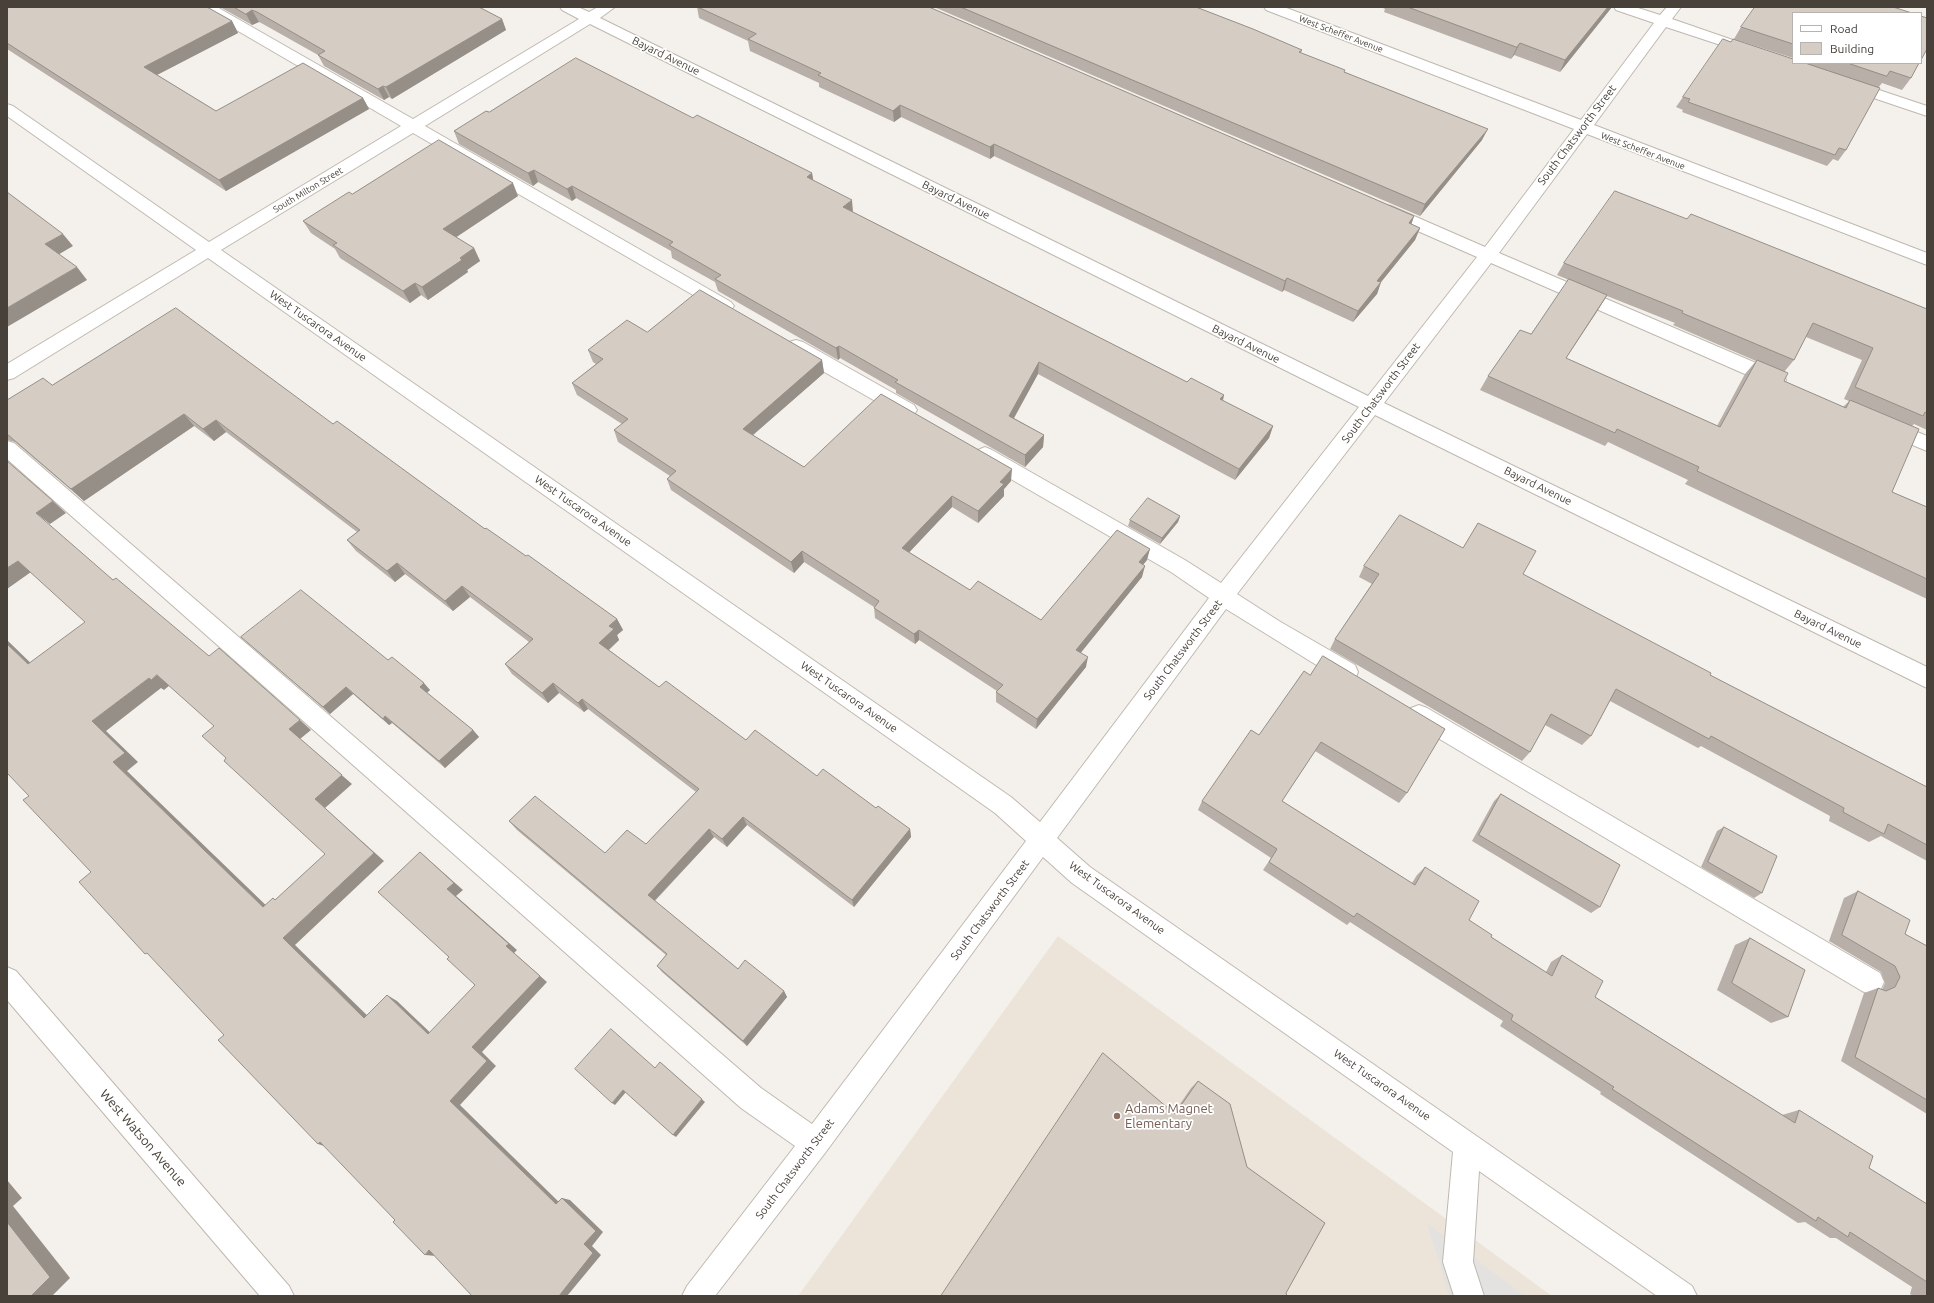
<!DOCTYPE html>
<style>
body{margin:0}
#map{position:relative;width:1934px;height:1303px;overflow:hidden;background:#f4f1ec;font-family:Ubuntu,sans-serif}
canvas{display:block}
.frame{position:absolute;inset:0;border:8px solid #48413a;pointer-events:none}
.legend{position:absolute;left:1792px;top:12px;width:130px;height:52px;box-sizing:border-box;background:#fff;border:1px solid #b6b3b0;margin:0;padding:5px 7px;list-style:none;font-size:12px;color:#48413a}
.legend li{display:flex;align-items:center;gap:8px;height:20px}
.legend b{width:20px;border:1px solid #b6b3b0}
</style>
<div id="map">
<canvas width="1934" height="1303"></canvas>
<div class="frame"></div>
<ul class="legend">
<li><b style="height:5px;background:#fff"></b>Road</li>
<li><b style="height:11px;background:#d5ccc3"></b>Building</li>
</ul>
</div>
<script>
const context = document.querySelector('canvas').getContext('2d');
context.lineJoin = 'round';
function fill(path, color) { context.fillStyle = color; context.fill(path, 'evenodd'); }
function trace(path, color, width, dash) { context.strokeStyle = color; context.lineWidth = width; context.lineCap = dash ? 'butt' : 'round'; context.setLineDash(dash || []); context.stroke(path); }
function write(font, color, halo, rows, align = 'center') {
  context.font = font + ' Ubuntu,sans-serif'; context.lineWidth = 3.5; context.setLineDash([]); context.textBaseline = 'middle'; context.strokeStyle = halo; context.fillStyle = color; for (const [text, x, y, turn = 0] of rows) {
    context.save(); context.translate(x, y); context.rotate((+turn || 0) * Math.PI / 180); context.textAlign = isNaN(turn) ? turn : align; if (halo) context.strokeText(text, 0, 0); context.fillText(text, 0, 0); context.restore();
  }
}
const education = new Path2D(`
 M1058 936 1552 1296H798Z`);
const parking = new Path2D(`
 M1427 1223 1525 1296H1449Z`);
const minor = new Path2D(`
 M200 7H217L413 119 579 19 562 10 560 7H578L589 12 598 7H615L600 18 1368 396 1477 257 1379 214 1377 210 1379 206 1385 205 1391 206 1485 247 1574 129 1266 10 1264 7H1284L1581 120 1654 23 1616 10 1614 7H1635L1660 15 1667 7H1681L1672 19 1756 48 1758 51 1756 54 1751 55 1666 27 1594 125 1927 253V265L1587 134 1499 253 1784 375 1786 380 1784 385 1777 387 1770 385 1491 263 1384 403 1927 667V688L1375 415 1237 594 1279 621 1355 665 1358 672 1355 679 1347 682 1339 679 1226 609 1057 838 1090 867 1692 1286 1697 1296H1657L1479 1171 1473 1262 1484 1296H1454L1443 1262 1453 1152 1072 883 1043 857 825 1153 715 1296H682L687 1286 795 1146 741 1108 7 459V441L14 443 761 1088 812 1124 1026 841 995 813 208 258 14 378 7 380V364L196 250 7 116V104L13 106 209 242 401 126 202 10ZM590 24 1359 407 1221 583 1185 560 992 450 985 447 978 450 975 455 978 460 1171 572 1209 598 1040 822 1011 797 221 250 413 133 719 310 725 312 731 310 734 306 731 302 425 126Z
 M1849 80 1927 106V116L1844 88 1841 85 1844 82Z
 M796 340 803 342 914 405 917 410 914 415 907 417 900 415 789 352 787 347 789 342Z
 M1888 420 1927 436V451L1881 432 1878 427 1881 422Z
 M1419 705 1427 708 1880 973 1884 982 1880 991 1871 995 1862 991 1411 722 1408 715 1411 708Z
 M7 967 16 971 289 1286 294 1296H260L7 1000Z`);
const wall = new Path2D(`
 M7 7 232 21 238 33 157 75 216 111 363 98 369 109 226 191 7 49Z
 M220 7H479L502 19 506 30 392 99 389 97 384 100 324 66 318 55 263 24 259 22 252 25Z
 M697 7H929L1414 216 1411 225 1420 228 1415 240 1381 282 1377 294 1353 322 1284 290 1282 292 994 156 990 159 901 117 894 122 819 87V83L750 51 748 41 699 18Z
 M934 7H1196L1302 50 1301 53 1345 72 1482 140 1420 216Z
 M1381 7H1612L1560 72 1514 55 1511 59 1384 12 1385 9Z
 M1793 13V58L1734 39 1741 27Z
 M1731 42 1806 63H1919L1911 78 1902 90 1882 83 1878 88 1846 150 1838 161 1833 159 1827 166 1682 112 1683 110 1676 107 1683 97Z
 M489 112 693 118 812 173 813 180 853 212 1187 382 1224 395 1223 401 1273 426 1269 438 1235 480 1038 374 1014 418 1044 435 1043 447 1025 467 896 393V390L840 358 838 360 718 291 715 282 672 258 671 251 576 198 572 201 538 182 533 186 459 144 454 131Z
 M352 194 518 196 456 237 474 248 480 261 467 270 468 272 428 300 421 295 410 303 340 258 335 249 311 233 303 221Z
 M1687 219 1927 309V430L1914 424 1912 426 1892 492 1927 507V599L1685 484 1688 480 1608 442 1605 446 1480 390 1488 376 1531 334 1569 280 1557 275 1564 263ZM1607 296 1675 323 1673 325 1756 361 1745 374 1717 426 1566 358ZM1806 337 1862 360 1844 399 1849 401 1843 407 1784 381V372L1794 360Z
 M647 332 822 360 824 373 753 435 804 467 1011 481 1004 489V496L978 523 952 507 909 552 970 590 1041 620 1147 560 1143 565 1142 577 1081 652 1086 667 1036 729 996 702V692L997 691 919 640 915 644 875 618 874 607 804 562 794 573 671 490 667 479 670 476 618 442 614 430 622 424 577 395 572 383 596 364 593 362 588 350Z
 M52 385 333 424 485 529 526 556 617 619 623 630 617 635 619 640 609 650 659 687 746 740 817 776 876 808 910 829 911 837 854 907 747 825 727 847 714 837 655 901 738 969 784 991 787 997 747 1046 662 972 657 966 666 955 517 830 509 821 605 853 646 844 696 792 588 709 584 712 559 693 548 703 512 674 505 664 529 642 470 597 453 611 405 574 395 582 356 551 347 540 357 532 226 432 214 441 194 426 84 501 15 442 7 440V400Z
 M1180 516 1178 522 1160 544 1128 526 1130 520Z
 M1478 523 1523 574 1710 675 1927 787V861L1881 836 1869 842 1829 821 1830 816 1701 746 1698 748 1610 701 1591 736 1582 745 1545 725 1530 752 1522 761 1330 649 1335 639 1372 584 1359 577 1364 566 1463 548Z
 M241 637 388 660 430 690 427 693 473 730 479 737 445 768 392 723 389 725 353 694 330 714Z
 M1310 675 1407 793 1399 803 1315 751 1282 801 1412 883 1417 875 1425 867 1469 920 1491 937 1546 972 1551 962 1562 955 1595 997 1782 1115 1799 1110 1869 1168 1927 1204V1296H1913L1910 1294 1912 1287 1836 1238H1830L1805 1222 1798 1223 1600 1094 1601 1092 1500 1026 1503 1021 1350 922 1347 925 1263 870 1271 858 1198 810 1202 801 1259 735Z
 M1501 794 1600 907 1591 913 1472 841 1494 801Z
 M1724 827 1762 893 1754 898 1701 867 1717 831Z
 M1858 891 1905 934 1927 946V1114L1841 1061 1864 993 1878 988 1882 990 1885 983 1881 972 1829 941 1844 898Z
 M1750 938 1788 1017 1771 1023 1717 990 1735 945Z
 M1198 1081 1247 1167 1286 1293 1174 1113 1191 1088Z`);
const shadedWall = new Path2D(`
 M1608 7H1612L1560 72 1565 60Z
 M252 10 259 22 252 25 246 14Z
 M502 19 506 30 392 99 386 87Z
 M232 21 238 33 151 78 144 67Z
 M1520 43 1514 55 1511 59 1517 47Z
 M383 86 389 97 384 100 378 89Z
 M363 98 369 109 226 191 219 180Z
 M900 105 901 117 894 122 893 111Z
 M1488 129 1482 140 1420 216 1425 204Z
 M994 144V156L990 159V147Z
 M534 170 538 182 533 186 528 173Z
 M812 173 814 185 807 177Z
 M513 183 518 196 449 242 443 229Z
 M572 186 576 198 572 201 567 189Z
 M852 200 853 212 843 207Z
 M1414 216 1410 228 1409 223Z
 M1420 228 1415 240 1373 292 1377 281Z
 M63 234 73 246 56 256 45 244Z
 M474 248 480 261 467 270 468 272 428 300 422 287 460 258Z
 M77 267 87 280 7 327V308Z
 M1287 278 1284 290 1282 292 1285 281Z
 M1381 282 1377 294 1353 322 1358 311Z
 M415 283 421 295 410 303 403 291Z
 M1607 295 1598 310 1557 372 1566 358Z
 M839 346 840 358 838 360 836 348Z
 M822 360 824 373 746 441 743 429Z
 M1039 362 1038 374 1009 427V416Z
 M1224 395 1221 406 1220 399Z
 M184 414 194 426 84 501 71 489Z
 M216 420 226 432 214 441 203 429Z
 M1273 426 1269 438 1235 480 1239 469Z
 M1044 435 1043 447 1025 467V455Z
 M1012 469 1011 481 1004 489V496L978 523V511L1000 482Z
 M952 496V507L903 559 902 548Z
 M53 501 66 513 50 524 36 513Z
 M1180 516 1178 522 1160 544 1162 538Z
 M1150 549 1147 560 1136 573 1139 562Z
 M802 551 804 562 794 573 791 562Z
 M18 561 31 572 7 589V568Z
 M397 563 405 574 395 582 387 571Z
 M1145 566 1142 577 1075 660 1076 650Z
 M462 586 470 597 453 611 445 601Z
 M617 619 623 630 617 635 619 640 605 653 599 643 609 626Z
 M919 630V640L915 644 914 634Z
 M7 640 42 674 28 664 7 644Z
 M1088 657 1086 667 1036 729 1037 719Z
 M157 675 170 685 164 690 161 688 106 731 138 762 127 771 275 914 263 907 113 762 92 721 149 678Z
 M424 683 430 690 425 694 420 687Z
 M553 683 559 693 548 703 542 693Z
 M346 687 353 694 330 714 323 707Z
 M582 699 588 709 584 712 578 703Z
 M385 716 392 723 389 725 383 719Z
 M300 720 311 730 300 739 352 784 325 808 384 861 295 945 375 1023 364 1018 283 938 374 853 315 799 289 729Z
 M473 730 479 737 445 768 439 761Z
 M743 817 747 825 727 847 722 839Z
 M709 829 714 837 653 902 648 895Z
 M910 829 911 837 854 907 852 900Z
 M420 852 463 890 456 896 517 950 514 953 547 982 482 1052 496 1066 460 1105 564 1207 556 1204 450 1101 472 1047 506 946 447 889Z
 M784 991 787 997 747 1046 743 1041Z
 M387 995 397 1001 438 1040 428 1034Z
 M660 1062 705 1102 676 1137 673 1135Z
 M623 1090 626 1092 615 1105 612 1103Z
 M320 1142 330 1148 318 1144Z
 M7 1180 22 1198 13 1206 70 1278 52 1296H31L7 1222Z
 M562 1198 570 1200 603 1232 592 1246 601 1255 567 1296H559L584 1244Z
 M429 1250 436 1256 425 1255Z`);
const building = new Path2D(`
 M7 7H207L232 21 144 67 216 111 303 63 363 98 219 180 7 43Z
 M234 7H479L502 19 386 87 383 86 378 89 318 55 325 51 257 12 252 10 246 14Z
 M698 7H929L1414 216 1409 223 1420 228 1377 281 1381 282 1358 311 1287 278 1285 281 994 144 990 147 900 105 893 111 818 75 821 73 748 39 756 34Z
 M961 7H1196L1253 29 1302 50 1299 52 1345 70 1344 72 1488 129 1425 204Z
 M1408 7H1608L1565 60 1520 43 1517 47Z
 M1755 7H1893L1912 13H1793V44L1741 27Z
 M1921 16 1927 18V49L1921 60Z
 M1723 39 1731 42 1733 39 1793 59V63H1805L1880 88 1846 150 1839 148 1835 155 1688 102 1690 99 1683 97Z
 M576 58 693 118 697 115 812 173 807 177 852 200 843 207 1187 382 1191 378 1224 395 1220 399 1273 426 1239 469 1039 362 1009 416 1044 435 1025 455 895 382 898 380 839 346 836 348 715 279 721 275 669 245 673 242 572 186 567 189 534 170 528 173 454 131 486 111 489 112Z
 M1848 63H1919L1911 78 1890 71 1887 76Z
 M439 140 513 183 443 229 474 248 460 258 462 260 422 287 415 283 403 291 333 245 337 243 303 221 349 192 352 194Z
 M1615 191 1687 219 1691 214 1927 309V413L1925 412 1923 416 1855 387 1873 348 1813 323 1794 360 1682 313 1683 311 1564 263Z
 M7 192 63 234 45 244 77 267 7 308Z
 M1569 279 1607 295 1566 358 1720 427 1757 360 1788 373 1784 381 1846 408 1850 400 1919 429 1892 492 1927 507V579L1697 471 1699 467 1617 429 1615 433 1488 376 1520 330 1531 334Z
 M700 290 822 360 743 429 804 467 881 394 1012 469 1000 482 1004 484 978 511 952 496 902 548 970 590 978 581 1041 620 1117 530 1150 549 1139 562 1145 566 1076 650 1088 657 1037 719 996 692 1003 685 919 630 914 634 874 608 879 601 802 551 791 562 667 479 676 471 614 430 628 419 572 383 603 359 588 350 627 320 647 332Z
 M176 308 333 424 337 421 485 529 486 528 526 556 528 555 617 619 609 626 614 629 599 643 659 687 666 681 746 740 755 730 817 776 823 769 876 808 878 806 910 829 852 900 743 817 722 839 709 829 648 895 738 969 745 960 784 991 743 1041 657 966 667 954 509 821 535 796 605 853 627 830 646 844 699 789 582 699 578 703 553 683 542 693 505 664 533 639 462 586 445 601 397 563 387 571 347 540 360 530 216 420 203 429 184 414 71 489 7 434V400L43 378 52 385Z
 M7 461 53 501 36 513 113 580 116 578 209 656 219 648 300 720 289 729 342 775 315 799 374 853 283 938 364 1018 387 995 428 1034 475 985 447 959 449 957 378 892 420 852 454 883 447 889 509 944 506 946 540 976 472 1047 487 1061 450 1101 556 1204 562 1198 596 1231 584 1244 593 1253 559 1296H472L429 1250 425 1255 393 1222 395 1220 320 1142 318 1144 218 1040 224 1035 147 953 145 954 79 882 91 872 23 800 29 796 7 773V644L28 664 85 622 18 561 7 568ZM157 675 214 726 202 736 226 758 224 761 325 854 275 900 273 898 263 907 113 762 125 753 92 721 149 678 151 680Z
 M1148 498 1180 516 1162 538 1130 520Z
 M1400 515 1463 548 1478 523 1536 551 1523 574 1711 673 1710 675 1927 787V845L1888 824 1884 834 1843 812 1844 808 1711 736 1709 739 1616 689 1591 736 1551 714 1530 752 1335 639 1379 574 1364 566Z
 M301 590 388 660 392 657 424 683 420 687 473 730 439 761 385 716 383 719 346 687 323 707 241 637Z
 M1323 656 1445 729 1407 793 1321 742 1282 801 1415 885 1425 867 1479 901 1469 920 1492 935 1491 937 1552 976 1562 955 1603 981 1595 997 1795 1123 1799 1110 1873 1156 1869 1168 1927 1204V1282L1850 1232 1848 1237 1818 1217 1816 1221 1612 1089 1614 1087 1511 1020 1513 1015 1357 913 1354 917 1269 862 1277 849 1202 801 1251 730 1259 735 1304 671 1310 675Z
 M1501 794 1620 865 1600 907 1479 835Z
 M1724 827 1777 856 1762 893 1708 862Z
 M1858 891 1910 920 1905 934 1927 946V1100L1855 1057 1878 988 1886 991 1895 987 1900 977 1895 966 1842 935Z
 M1750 938 1805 970 1788 1017 1732 983Z
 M611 1029 655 1068 660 1062 702 1099 673 1135 623 1090 612 1103 575 1069Z
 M1103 1053 1175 1114 1198 1081 1230 1104 1247 1167 1325 1223 1286 1293 1287 1296H941Z
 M7 1222 50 1277 31 1296H7Z`);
const markers = [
 [1117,1116,4,"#8d6e63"]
];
const farStreetnames = [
 ["West Scheffer Avenue",1341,34,21],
 ["West Scheffer Avenue",1643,151,21],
 ["South Milton Street",308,190,-31]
];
const streetNames = [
 ["Bayard Avenue",666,56,26],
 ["South Chatsworth Street",1577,135,-53],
 ["Bayard Avenue",956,200,26],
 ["West Tuscarora Avenue",318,326,35],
 ["Bayard Avenue",1246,344,26],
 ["South Chatsworth Street",1381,393,-53],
 ["Bayard Avenue",1538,486,26],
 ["West Tuscarora Avenue",583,511,35],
 ["Bayard Avenue",1828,629,26],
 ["South Chatsworth Street",1183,650,-53],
 ["West Tuscarora Avenue",849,697,35],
 ["West Tuscarora Avenue",1117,898,36],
 ["South Chatsworth Street",990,910,-53],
 ["West Tuscarora Avenue",1382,1085,35],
 ["South Chatsworth Street",795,1169,-53]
];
const nearEducationnames = [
 ["Adams Magnet",1125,1109],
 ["Elementary",1125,1124]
];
const nearStreetnames = [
 ["West Watson Avenue",143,1138,49]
];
fill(education, '#ece4d8');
fill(parking, '#e4e2e0');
trace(minor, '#bfb8af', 2);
fill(minor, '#fff');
fill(wall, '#b7afa8');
fill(shadedWall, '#958f88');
fill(building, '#d5ccc3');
trace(building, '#958f88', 1);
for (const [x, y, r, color] of markers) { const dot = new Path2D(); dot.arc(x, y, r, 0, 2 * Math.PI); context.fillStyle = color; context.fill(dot); trace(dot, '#fff', 1.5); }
write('9px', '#48413a', '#fff', farStreetnames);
write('11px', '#48413a', '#fff', streetNames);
write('13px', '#785e54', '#fff', nearEducationnames, 'left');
write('13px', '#48413a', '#fff', nearStreetnames);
</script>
